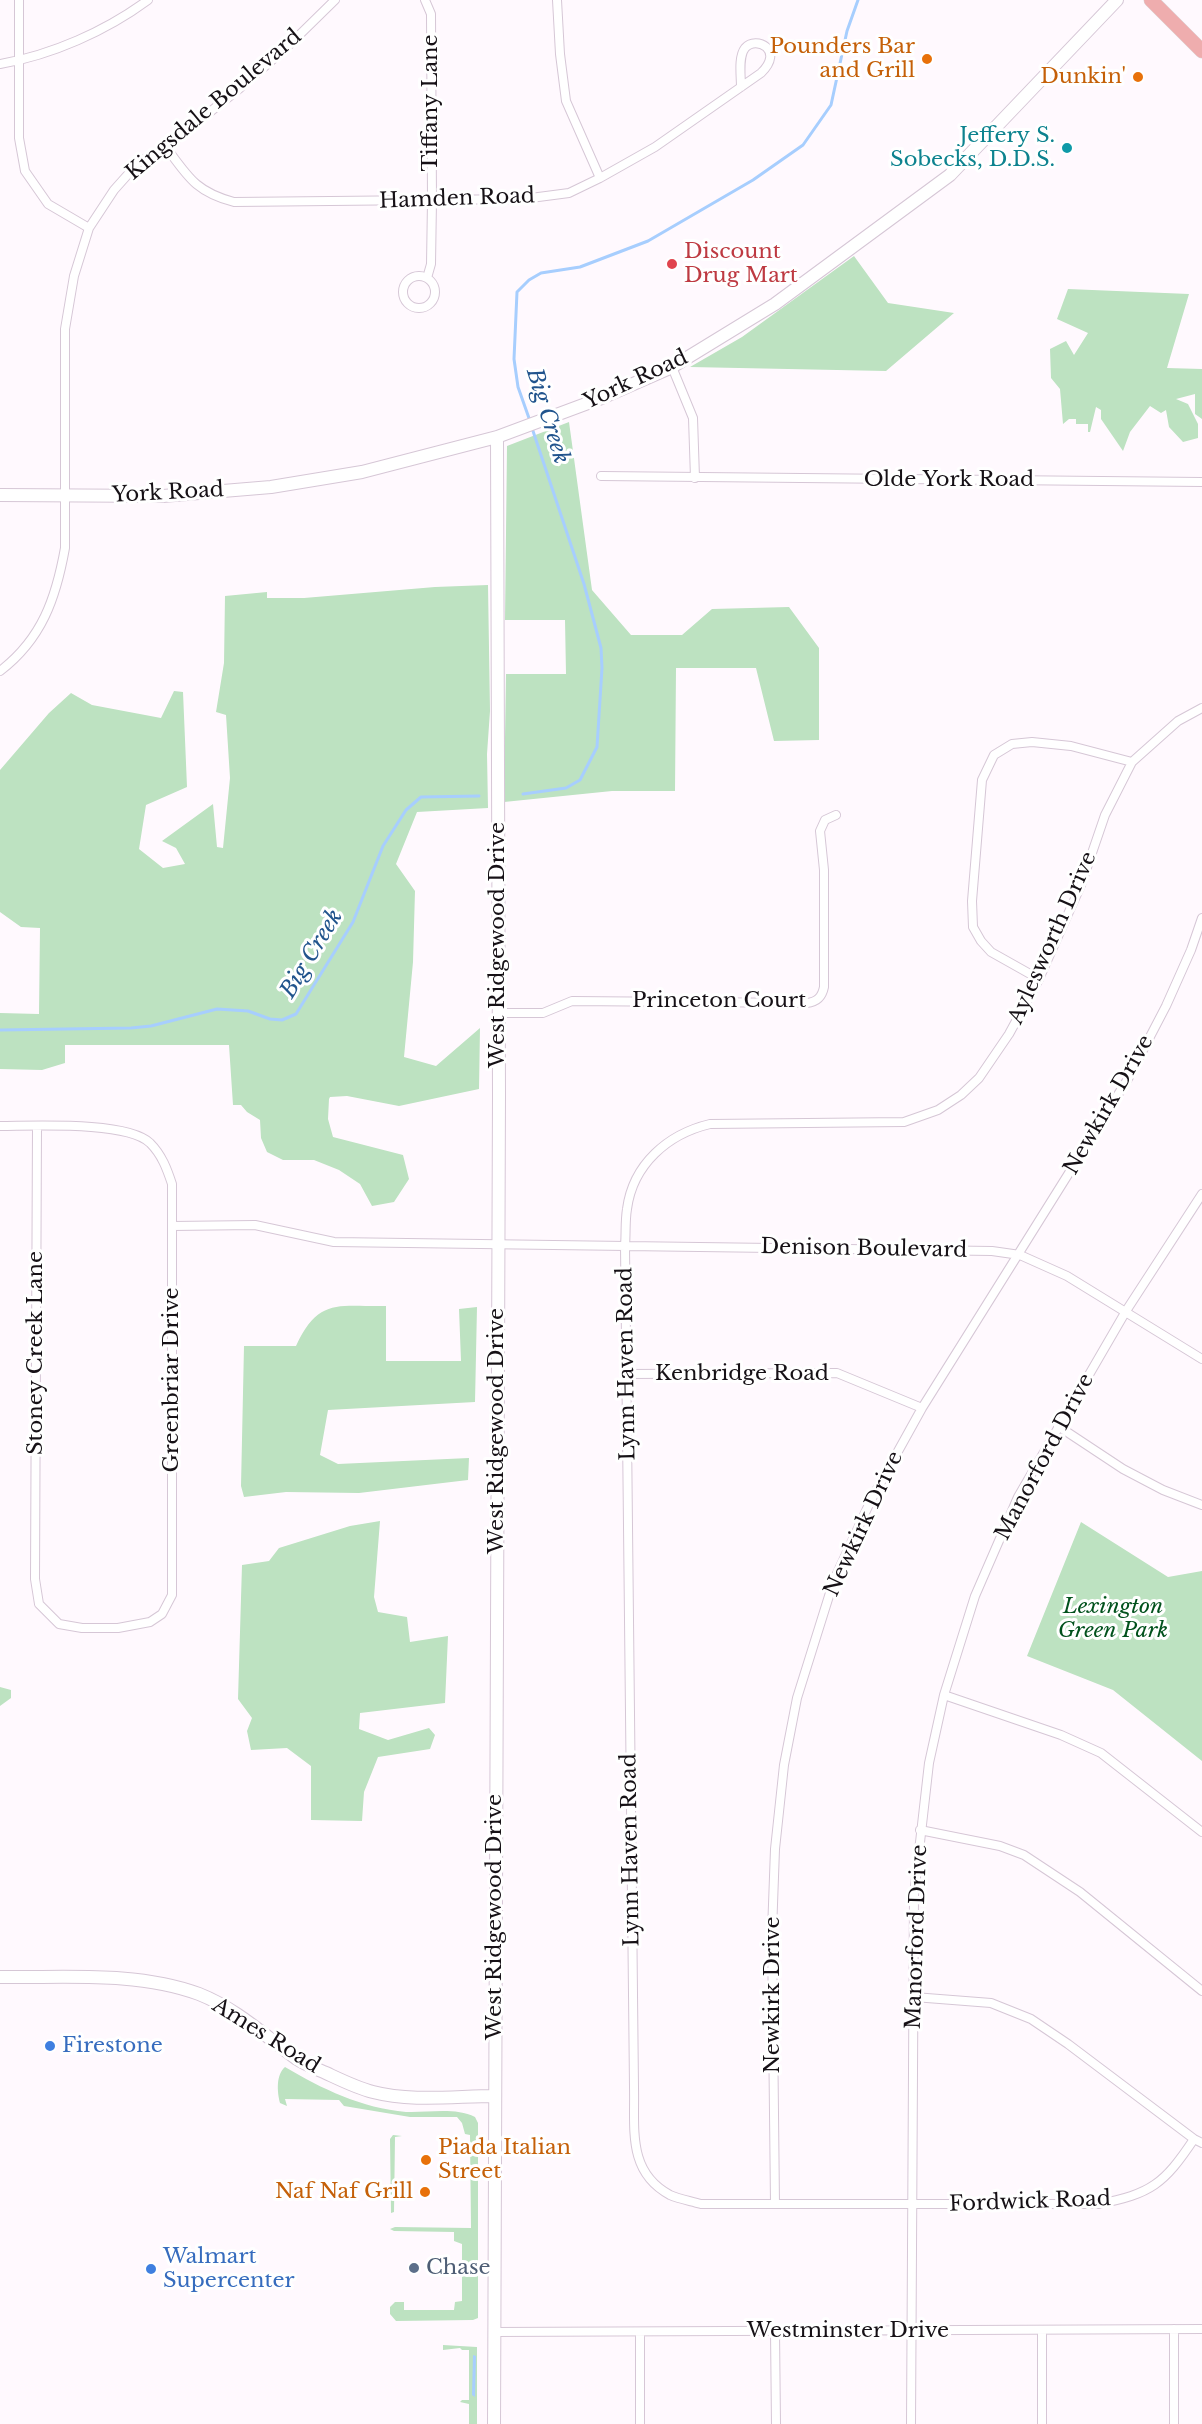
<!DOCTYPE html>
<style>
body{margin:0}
canvas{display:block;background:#fff9fe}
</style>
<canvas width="1202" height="2424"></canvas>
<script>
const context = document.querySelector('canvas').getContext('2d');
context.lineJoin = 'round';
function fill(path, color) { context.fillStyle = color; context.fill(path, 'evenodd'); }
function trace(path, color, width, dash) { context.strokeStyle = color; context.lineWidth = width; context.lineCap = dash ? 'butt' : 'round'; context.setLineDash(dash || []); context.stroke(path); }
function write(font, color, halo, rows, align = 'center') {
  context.font = font + ' "Libre Baskerville",serif'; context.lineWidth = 6; context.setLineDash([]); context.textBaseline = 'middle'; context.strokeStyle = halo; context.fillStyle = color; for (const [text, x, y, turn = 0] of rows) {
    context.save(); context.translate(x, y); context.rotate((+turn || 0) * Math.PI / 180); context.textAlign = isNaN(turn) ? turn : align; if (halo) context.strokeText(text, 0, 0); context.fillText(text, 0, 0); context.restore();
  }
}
const green = new Path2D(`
 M854 256 888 303 954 313 886 371 690 367 742 337Z
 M1068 289 1189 294 1167 368 1202 369V419L1195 414V394L1176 399 1188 404 1198 424V438L1183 442 1169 427 1166 410 1161 413 1150 406 1130 432 1123 451 1101 419V410L1096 407 1090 432H1088V424H1076V419H1069L1063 424 1060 389 1051 378 1050 349 1066 341 1074 355 1088 333 1057 319Z
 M569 422 592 590 631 635H682L712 609 789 607 819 648V740L774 741 756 668H676L675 791H612L504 802 506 674H566L565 620H505L507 446Z
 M488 585 490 711 487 754 488 808 417 812 396 864 415 891 413 962 404 1057 436 1066 480 1028 479 1089 399 1106 347 1096 330 1097 329 1099 328 1119 333 1137 403 1155 409 1179 394 1202 372 1206 360 1184 339 1170 314 1160H283L267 1152 261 1138 260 1120 247 1112 241 1105H233L229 1045H65V1063L42 1070 0 1069V1013L39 1014 40 928 21 927 0 912V770L49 713 71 693 92 705 161 718 174 691 183 692 187 787 146 805 139 849 163 868 185 864 176 848 162 841 213 804 217 847 223 848 230 778 226 715 216 712 224 663 225 596 267 592V598H304L435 587Z
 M386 1306V1361H461L459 1309 477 1307 475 1402 328 1410 320 1455 338 1464 469 1458 468 1480 359 1493 286 1492 244 1497 241 1486 244 1346H296C319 1297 338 1307 386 1306Z
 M380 1521 374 1597 378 1612 407 1617 410 1642 448 1636 445 1703 360 1713 359 1729 388 1740 429 1728 435 1735 430 1749 378 1757 364 1792 362 1821 311 1820V1766L287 1748 251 1750 247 1731 252 1718 238 1699 242 1565 269 1561 279 1548 350 1526Z
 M1081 1522 1168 1577 1202 1571V1761L1113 1690 1027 1656Z
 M0 1687 11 1690V1698L0 1706Z
 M285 2067C322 2089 362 2108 406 2112 427 2113 455 2107 475 2117L478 2123V2318L473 2320 396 2321 390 2314V2307L395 2302H404V2310H454L455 2302 462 2301V2244L454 2241V2232L394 2231 390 2229 395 2227 471 2228 470 2135 465 2134 462 2123 457 2117H410L344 2106 339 2100 285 2099 287 2106 280 2103C277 2091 276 2075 285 2067Z
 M393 2135 402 2136 395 2137 394 2212 391 2213 390 2139Z
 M443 2345 477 2347V2424H469V2404L460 2402 462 2400H469V2350H462L460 2348 443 2350Z`);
const water = new Path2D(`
 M473 2355 476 2356 475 2397 472 2395Z`);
const stream = new Path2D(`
 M530 421 518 387 514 359 517 292 529 280 541 273 580 267 648 241 753 180 803 145 831 105 847 31 858 0
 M523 794 566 788 580 780 597 747 602 668 601 648 584 584 532 428
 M0 1030 131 1028 151 1026 217 1009 248 1011 270 1019 282 1020 296 1014 353 922 383 846 406 810 421 797 479 796`);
const street = new Path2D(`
 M19 0V138L25 171 48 204 89 228
 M425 0 431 14 432 201 431 264 427 278
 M557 0 560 54 566 101 600 178
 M0 64C52 55 106 31 148 0
 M166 147C188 177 196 192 234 202L523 199 569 193 600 178 655 147 761 73C785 50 756 35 745 48 738 57 741 76 741 87
 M403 292a16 16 0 1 1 32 0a16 16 0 1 1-32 0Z
 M672 367 693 418 695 478
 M601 476 1202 482
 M0 671C42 639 56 598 65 548V329L74 276 89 228 114 190 139 162 166 147 240 88 286 48 335 0
 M1039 979 991 952 981 941 973 927 972 901 982 780 994 755 1012 744 1032 742 1071 746 1132 762
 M498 1013H543L572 1001 807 1003C817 1002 822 997 824 987V870L820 831 825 820 836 815
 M0 1126C34 1126 127 1121 150 1143 162 1155 167 1169 172 1184V1595L162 1614 150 1622 118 1628H82L59 1624 39 1604 35 1579 37 1126
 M172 1226 255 1225 334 1242 992 1251 1020 1255 1067 1276 1202 1359
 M627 1374 837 1373 922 1408
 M1058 1426 1123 1469 1163 1490 1202 1505
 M944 1695 1061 1735 1101 1753 1202 1832
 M920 1830 1000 1846 1024 1855 1080 1892 1202 1991
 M914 1997 991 2003 1031 2019 1068 2044 1194 2139 1202 2143
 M1194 2139C1164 2184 1151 2194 1098 2204H701C691 2201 679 2199 670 2195 627 2172 635 2129 634 2087L625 1246C626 1234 625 1221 627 1209 633 1164 668 1134 710 1124L904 1122 938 1110 961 1095 979 1078 1009 1034 1039 979 1081 885 1105 815 1132 762 1178 721 1202 708
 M775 2204 772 1932 775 1849 784 1765 797 1698 834 1580 871 1500 922 1408 1129 1077 1166 1006 1191 950 1202 918
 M1174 2329V2424
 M775 2331 776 2424
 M494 2332 1202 2329
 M640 2332V2424
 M911 2424 914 1895 929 1763 944 1695 975 1596 1018 1497 1126 1311 1202 1194
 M1042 2424V2331`);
const secondary = new Path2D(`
 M0 495 163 496 271 487 362 472 497 437 599 399 672 367 775 304 950 175 1117 0
 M0 1977C65 1978 137 1971 199 1994 237 2009 265 2036 297 2059 306 2065 317 2069 326 2073 341 2080 357 2088 373 2092 411 2102 456 2096 495 2096
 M494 2424 499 1095 497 437`);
const primary = new Path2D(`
 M1151 0 1202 51`);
const markers = [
 [927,59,6,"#e8710a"],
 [1138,77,6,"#e8710a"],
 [1067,148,6,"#0f9aa8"],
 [672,264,6,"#e0444e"],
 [50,2046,6,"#3f7fe0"],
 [426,2160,6,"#e8710a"],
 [425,2192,6,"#e8710a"],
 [414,2268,6,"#5c6f8a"],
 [151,2269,6,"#3f7fe0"]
];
const foodNames = [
 ["Pounders Bar",915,47],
 ["and Grill",915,71],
 ["Dunkin'",1126,77],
 ["Piada Italian",438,2148,"left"],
 ["Street",438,2172,"left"],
 ["Naf Naf Grill",413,2192]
];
const streetNames = [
 ["Tiffany Lane",431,103,-90],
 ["Kingsdale Boulevard",214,105,-40],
 ["Hamden Road",457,199,-2],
 ["York Road",636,380,-25],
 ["Olde York Road",949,480],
 ["York Road",168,493,-3],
 ["Aylesworth Drive",1053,938,-66],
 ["West Ridgewood Drive",498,945,-90],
 ["Princeton Court",719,1001],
 ["Newkirk Drive",1109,1105,-60],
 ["Denison Boulevard",864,1249,1],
 ["Stoney Creek Lane",36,1353,-90],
 ["Lynn Haven Road",627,1364,-91],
 ["Kenbridge Road",742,1374],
 ["Greenbriar Drive",172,1380,-90],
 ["West Ridgewood Drive",497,1431,-90],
 ["Manorford Drive",1045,1457,-62],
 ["Newkirk Drive",864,1524,-65],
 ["Lynn Haven Road",631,1850,-91],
 ["West Ridgewood Drive",495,1917,-90],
 ["Manorford Drive",917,1937,-88],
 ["Newkirk Drive",773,1995,-90],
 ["Ames Road",266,2036,32],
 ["Fordwick Road",1030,2202,-2],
 ["Westminster Drive",848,2331]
];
const cultureNames = [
 ["Jeffery S.",1055,136],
 ["Sobecks, D.D.S.",1055,160]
];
const healthNames = [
 ["Discount",684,252],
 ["Drug Mart",684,276]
];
const parkNames = [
 ["Lexington",1113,1607],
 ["Green Park",1113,1631]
];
const shopNames = [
 ["Firestone",62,2046],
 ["Walmart",163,2257],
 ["Supercenter",163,2281]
];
const serviceNames = [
 ["Chase",426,2268]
];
const waterNames = [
 ["Big Creek",547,416,73],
 ["Big Creek",312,954,-59]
];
fill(green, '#bde2c1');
fill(water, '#a7cefe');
trace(stream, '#a7cefe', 3);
trace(street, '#d6c7d6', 10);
trace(secondary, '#d6c7d6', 14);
trace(primary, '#dad9da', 15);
trace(street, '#fff', 8);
trace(secondary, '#fff', 12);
trace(primary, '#efadae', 14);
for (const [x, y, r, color] of markers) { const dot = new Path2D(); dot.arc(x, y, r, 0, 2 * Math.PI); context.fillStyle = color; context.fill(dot); trace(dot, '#fff', 2); }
write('21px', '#c56008', '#fff', foodNames, 'right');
write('21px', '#161116', '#fff', streetNames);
write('21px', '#0d838f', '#fff', cultureNames, 'right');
write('21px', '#be3a42', '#fff', healthNames, 'left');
write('italic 21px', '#01511c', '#fff', parkNames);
write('21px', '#366cbe', '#fff', shopNames, 'left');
write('21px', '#4e5e75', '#fff', serviceNames, 'left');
write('italic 22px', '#21548d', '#fff', waterNames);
</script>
